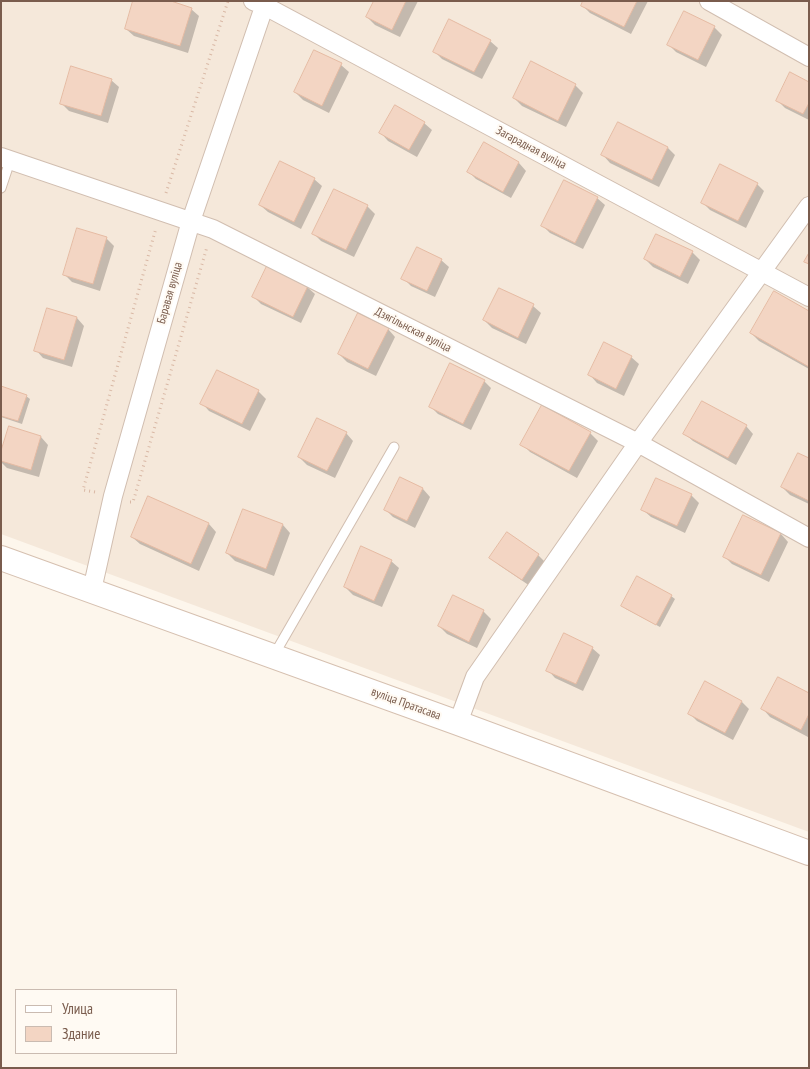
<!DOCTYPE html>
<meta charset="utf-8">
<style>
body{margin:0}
#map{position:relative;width:810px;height:1069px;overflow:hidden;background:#fdf6ec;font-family:"PT Sans Narrow",sans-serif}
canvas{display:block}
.frame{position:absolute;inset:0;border:2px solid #7a5c4d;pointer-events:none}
.legend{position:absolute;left:15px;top:989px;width:162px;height:65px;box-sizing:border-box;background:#fffaf3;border:1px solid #cabbb1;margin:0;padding:6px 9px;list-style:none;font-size:15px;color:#7a5c4d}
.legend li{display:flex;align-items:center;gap:10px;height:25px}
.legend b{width:25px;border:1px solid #cabbb1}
</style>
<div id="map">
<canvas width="810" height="1069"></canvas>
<div class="frame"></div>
<ul class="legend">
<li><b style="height:6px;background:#fff"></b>Улица</li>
<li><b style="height:14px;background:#f3d5c3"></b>Здание</li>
</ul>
</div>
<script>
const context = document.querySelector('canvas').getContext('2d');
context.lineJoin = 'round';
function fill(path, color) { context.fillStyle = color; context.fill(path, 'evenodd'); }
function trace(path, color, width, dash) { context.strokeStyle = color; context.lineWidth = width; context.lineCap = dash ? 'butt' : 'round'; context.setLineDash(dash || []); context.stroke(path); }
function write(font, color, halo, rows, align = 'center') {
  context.font = font + ' "PT Sans Narrow",sans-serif'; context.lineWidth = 4; context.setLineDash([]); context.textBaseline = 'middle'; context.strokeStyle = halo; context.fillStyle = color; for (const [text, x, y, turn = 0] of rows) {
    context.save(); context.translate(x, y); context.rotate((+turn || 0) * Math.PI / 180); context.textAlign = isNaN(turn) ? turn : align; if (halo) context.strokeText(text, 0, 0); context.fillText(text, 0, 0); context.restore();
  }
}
const residential = new Path2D(`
 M1 1H809V832L1 534Z`);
const shadow = new Path2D(`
 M375 1H418L400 37 375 25 367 17Z
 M585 1H648L631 34 590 13 583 6Z
 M191 9 199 16 188 53 134 36 126 29Z
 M714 27 722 35 706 67 676 52 668 44Z
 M490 41 498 48 482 79 442 59 434 51Z
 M315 52 341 65 349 72 329 113 303 100 295 92Z
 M532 63 575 85 583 93 566 127 522 106 514 98Z
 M111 80 119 87 108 123 69 111 61 103Z
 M809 83V120L785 108 777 100Z
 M424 123 432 130 417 157 388 141 381 133Z
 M619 123 668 148 675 155 659 187 610 163 603 155Z
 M484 144 519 163 526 171 511 198 476 179 469 172Z
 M314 179 322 186 301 229 268 212 260 205Z
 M757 184 764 191 746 228 710 210 702 202Z
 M597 198 605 205 583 249 550 233 543 226Z
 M367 206 375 214 354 257 321 241 313 233Z
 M106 238 114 246 100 291 72 282 64 274Z
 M692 252 700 260 688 284 653 267 645 259Z
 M441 260 449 267 435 297 411 286 403 278Z
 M307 287 315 294 301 323 261 304 253 296Z
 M499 289 533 306 541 313 526 344 492 328 484 320Z
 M48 310 77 318 84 326 72 367 43 358 36 350Z
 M809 313V369L759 341 751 333Z
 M388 329 395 337 376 376 347 362 339 354Z
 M631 357 639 364 624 396 597 383 590 375Z
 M484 381 491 388 471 430 438 414 431 407Z
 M1 387 26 396 30 399 22 424 1 417Z
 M258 391 266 399 250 431 209 411 202 403Z
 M746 426 753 434 736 465 693 441 685 434Z
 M346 433 353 441 335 478 307 465 299 457Z
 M590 433 598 441 577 478 530 452 522 444Z
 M41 437 48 445 39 477 7 468 1 462V455Z
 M809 460V504L790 495 782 487Z
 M401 478 423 489 430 497 415 528 393 517 386 510Z
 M691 495 699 503 685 533 651 517 643 510Z
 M149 498 209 524 216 532 199 571 140 544 132 537Z
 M244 510 283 525 290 533 274 576 235 561 227 553Z
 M744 517 781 534 788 542 769 582 732 564 725 557Z
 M538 555 546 563 530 586 499 565 491 558Z
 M391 561 399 568 382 607 353 595 345 587Z
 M671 596 675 599 660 627 626 609 623 606Z
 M453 597 483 611 491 619 477 648 447 634 439 626Z
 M592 648 600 655 583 691 555 678 548 670Z
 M809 694 808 737 770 717 763 709Z
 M742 702 749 709 733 740 697 721 689 713Z`);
const building = new Path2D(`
 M133 1H171L192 8 180 46 125 29Z
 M374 1H406L392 30 366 17Z
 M583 1H637L624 27 581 6Z
 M684 11 715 26 698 60 667 45Z
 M449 19 491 40 474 72 433 52Z
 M314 50 342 63 322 106 294 92Z
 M531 61 576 84 558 121 513 98Z
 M71 66 112 79 101 116 60 104Z
 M790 72 809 82V103L803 114 776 101Z
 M395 105 425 122 409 150 379 133Z
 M618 122 668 147 652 180 601 155Z
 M484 142 519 162 503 192 467 172Z
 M280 161 315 178 294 222 259 205Z
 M720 164 758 183 738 221 701 203Z
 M564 180 598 197 575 243 541 226Z
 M334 189 368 205 346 250 312 234Z
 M77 228 107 237 93 284 63 275Z
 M656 234 693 251 680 277 644 259Z
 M417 247 442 259 427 291 401 279Z
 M809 253V264L804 262Z
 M267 266 308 286 293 317 252 297Z
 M499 288 534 304 518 338 483 320Z
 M774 291 809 311V367L750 333Z
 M47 308 77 317 64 360 34 351Z
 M358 313 389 328 368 369 338 354Z
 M604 342 632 356 616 389 588 375Z
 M450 363 485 380 463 424 429 407Z
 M217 370 259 390 242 424 200 404Z
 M1 386 27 395 18 421 1 416Z
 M702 401 747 425 728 458 683 434Z
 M542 405 591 432 569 471 520 445Z
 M317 418 347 432 327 471 298 457Z
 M9 426 41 436 31 470 1 461V451Z
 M798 453 809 458V501L781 487Z
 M400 477 423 488 407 521 384 510Z
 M656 478 692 494 677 526 641 510Z
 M148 496 209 523 191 564 131 537Z
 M243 509 283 524 266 569 226 553Z
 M743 515 781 533 761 575 723 557Z
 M507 532 539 554 522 580 489 558Z
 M361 546 392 560 374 601 344 587Z
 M637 576 672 595 656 625 621 606Z
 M453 595 484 610 469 642 438 626Z
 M564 633 593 647 576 684 546 671Z
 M778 677 809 693V714L801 730 761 709Z
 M705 681 742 701 725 733 688 714Z`);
const path = new Path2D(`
 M166 193 228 1
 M95 492 83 490 156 228
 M130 502H133L207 247`);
const service = new Path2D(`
 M1 188 10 161
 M274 655 394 447`);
const minor = new Path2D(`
 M253 1 265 6 809 297
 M709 1 809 57
 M1 157 213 229 638 443 809 538
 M92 590 113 496 191 221 266 1
 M458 723 475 677 638 443 809 206`);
const secondary = new Path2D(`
 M1 558 458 723 809 853`);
const streetNames = [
 ["Загарадная вуліца",531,148,28],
 ["Баравая вуліца",170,293,-74],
 ["Дзягільнская вуліца",413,330,27],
 ["вуліца Пратасава",406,704,20]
];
fill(residential, '#f5e8da');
fill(shadow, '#0003');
fill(building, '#f3d5c3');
trace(building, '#e6bba3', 1);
trace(service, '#d1beb0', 11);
trace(minor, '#d1beb0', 20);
trace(secondary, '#d6c0b0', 26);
trace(path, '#d9b8a5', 3, [1, 4]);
trace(service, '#fff', 9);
trace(minor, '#fff', 18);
trace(secondary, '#fff', 24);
write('12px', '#7a5c4d', '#fffaf3', streetNames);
</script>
